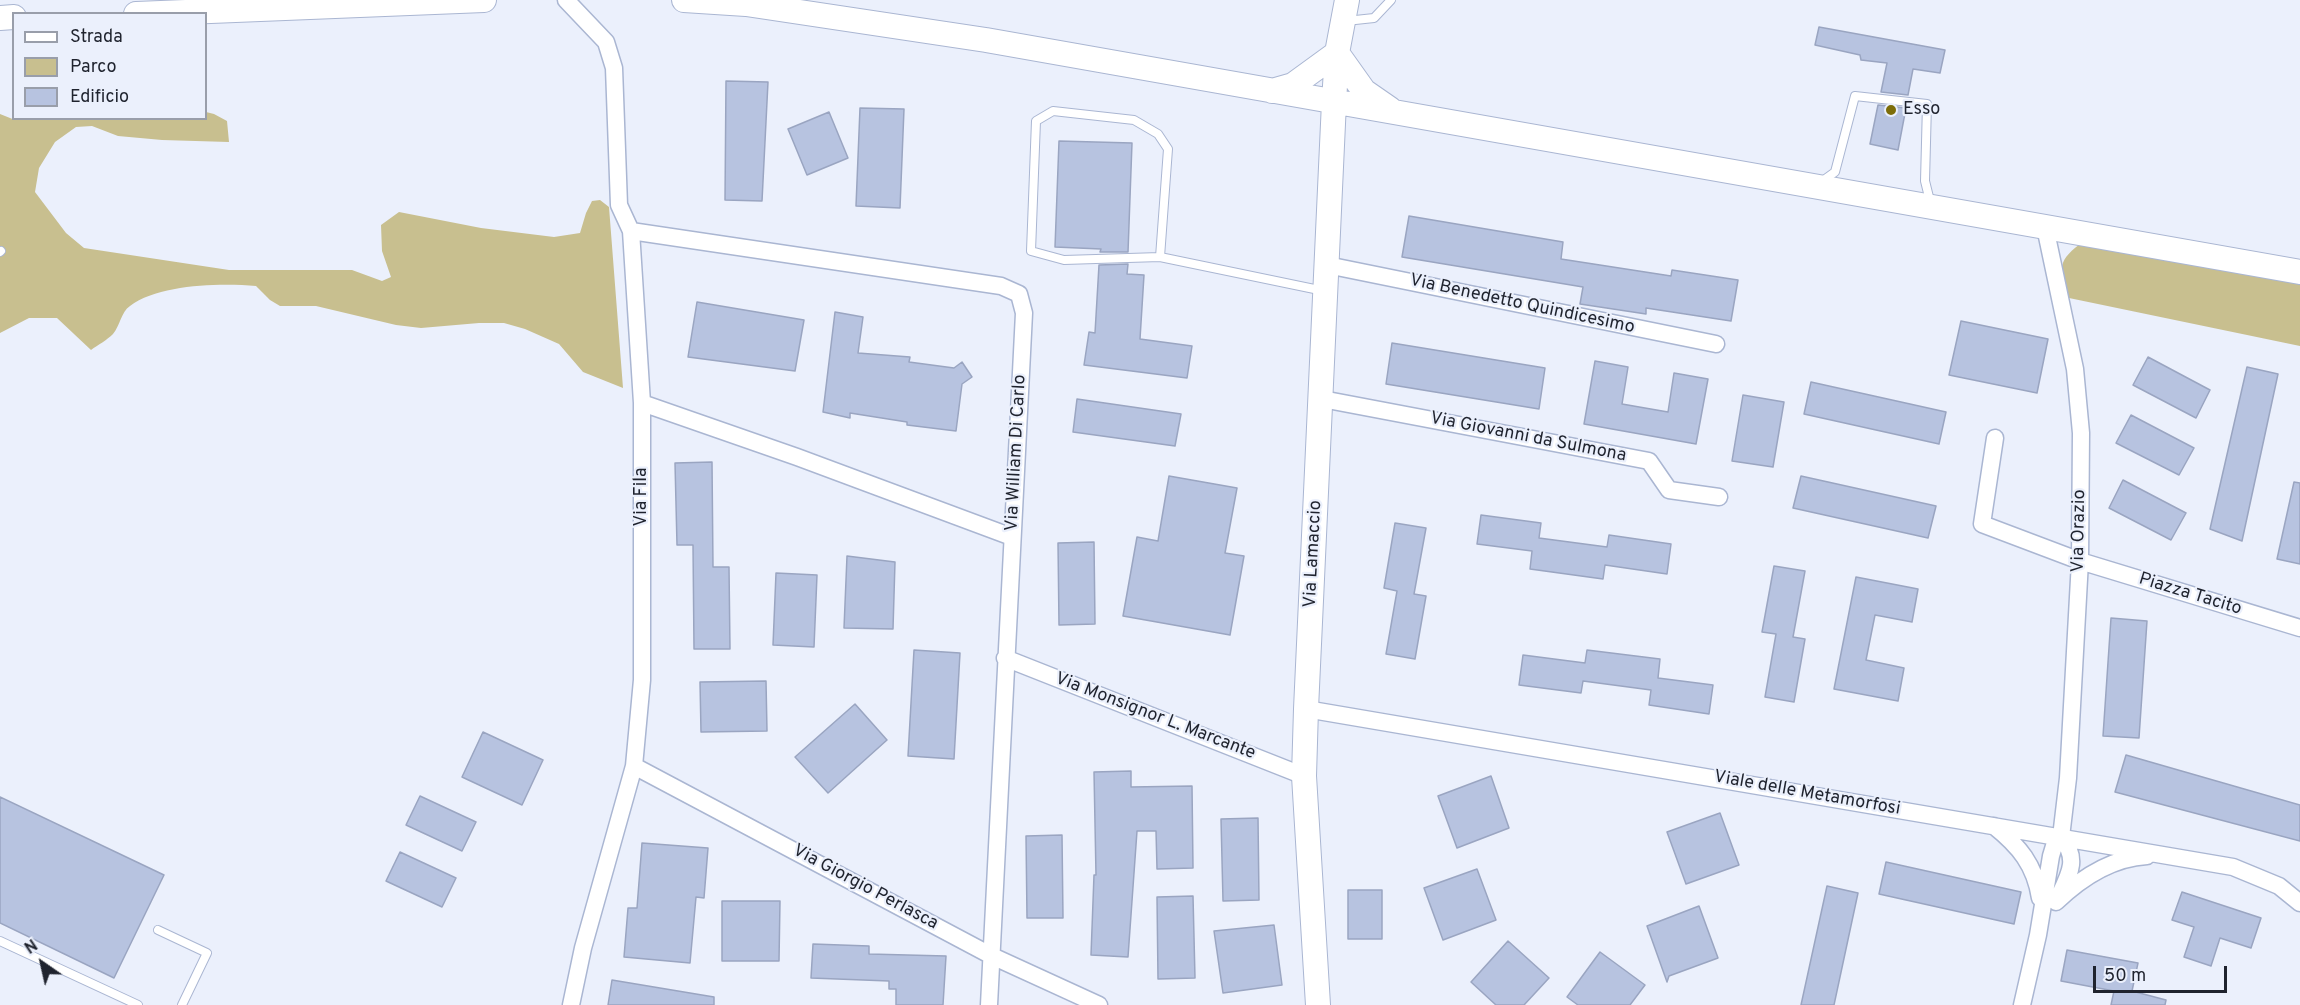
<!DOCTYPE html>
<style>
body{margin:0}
#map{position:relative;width:2300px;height:1005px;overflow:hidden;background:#ebf0fc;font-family:Overpass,sans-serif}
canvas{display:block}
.legend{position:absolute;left:12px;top:12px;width:195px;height:108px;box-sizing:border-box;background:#ebf0fc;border:2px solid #999eaa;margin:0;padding:8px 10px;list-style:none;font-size:18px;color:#1f232e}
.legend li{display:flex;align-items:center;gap:12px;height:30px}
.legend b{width:30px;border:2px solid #999eaa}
.north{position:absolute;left:12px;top:933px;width:60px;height:60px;-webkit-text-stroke:4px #ebf0fc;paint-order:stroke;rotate:326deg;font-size:16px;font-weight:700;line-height:24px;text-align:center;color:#1f232e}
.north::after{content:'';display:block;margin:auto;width:21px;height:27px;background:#1f232e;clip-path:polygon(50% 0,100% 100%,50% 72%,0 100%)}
.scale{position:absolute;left:2093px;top:966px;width:134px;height:27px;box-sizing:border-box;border:3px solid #1f232e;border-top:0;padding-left:8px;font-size:18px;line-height:21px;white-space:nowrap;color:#1f232e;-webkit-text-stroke:4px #ebf0fc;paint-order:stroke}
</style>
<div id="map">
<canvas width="2300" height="1005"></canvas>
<ul class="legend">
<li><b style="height:8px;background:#fff"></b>Strada</li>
<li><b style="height:16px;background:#c8bf8f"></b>Parco</li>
<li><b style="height:16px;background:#b7c3e0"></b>Edificio</li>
</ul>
<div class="north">N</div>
<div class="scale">50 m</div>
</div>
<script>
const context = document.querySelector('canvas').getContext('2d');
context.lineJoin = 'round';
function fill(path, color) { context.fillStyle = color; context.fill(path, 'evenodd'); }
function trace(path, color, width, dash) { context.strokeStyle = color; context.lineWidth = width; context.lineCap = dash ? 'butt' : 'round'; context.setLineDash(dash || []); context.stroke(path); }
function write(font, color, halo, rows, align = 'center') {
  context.font = font + ' Overpass,sans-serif'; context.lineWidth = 4.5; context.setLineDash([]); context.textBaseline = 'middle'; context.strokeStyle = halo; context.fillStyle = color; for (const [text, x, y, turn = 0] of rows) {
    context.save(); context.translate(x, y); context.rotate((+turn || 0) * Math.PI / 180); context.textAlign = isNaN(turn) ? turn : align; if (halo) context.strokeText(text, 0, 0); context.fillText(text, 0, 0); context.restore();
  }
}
const green = new Path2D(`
 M206 112 214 114 227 121 229 142 162 140 118 136 92 126 76 127 55 142 39 168 35 192 66 233 84 248 229 270H352L382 281 391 277 382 251 381 225 399 212 481 228 554 237 580 233 586 213 592 201 600 200 609 207 623 388 583 372 559 344 525 329 504 323H479L421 328 396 325 316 306H280L270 300 256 286C221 283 159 284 130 306 121 312 120 326 113 334 107 340 98 345 91 350L57 318H29L0 333V114L15 120 206 118Z
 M2080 244 2300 282V346L2069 298C2062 269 2054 264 2080 244Z`);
const building = new Path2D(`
 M1819 27 1945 50 1940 73 1913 69 1908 95 1881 92 1887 63 1861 60 1860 55 1815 45Z
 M726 81 768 82 762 201 725 200Z
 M1878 105 1906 108 1898 150 1870 144Z
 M860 108 904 109 900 208 856 206Z
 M829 112 848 158 807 175 788 129Z
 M1059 141 1132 143 1128 252H1100L1101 249 1055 247Z
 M1409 216 1563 242 1561 259 1671 276 1672 270 1738 280 1731 321 1646 308V314L1580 304 1583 287 1402 257Z
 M1128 264 1127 274 1144 275 1140 339 1192 346 1187 378 1084 365 1089 332 1095 333 1099 265Z
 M697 302 804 320 795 371 688 357Z
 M835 312 863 317 858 353 910 357 909 362 954 368 962 362 972 377 962 384 956 431 907 425V422L850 413V418L823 412Z
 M1961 321 2048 339 2037 393 1949 375Z
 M1392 343 1545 368 1539 409 1386 384Z
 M2148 357 2210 390 2196 418 2133 385Z
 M1595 361 1628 367 1622 404 1668 412 1674 373 1708 379 1696 444 1584 424Z
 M2247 367 2278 374 2242 541 2210 529Z
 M1811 382 1946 412 1939 444 1804 414Z
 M1743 395 1784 402 1773 467 1732 461Z
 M1077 399 1181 414 1175 446 1073 432Z
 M2131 415 2194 448 2179 475 2116 443Z
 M712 462 713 567H729L730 649H694L693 545H677L675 463Z
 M1169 476 1237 488 1225 553 1244 556 1230 635 1123 616 1137 537 1158 541Z
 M1801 476 1936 506 1928 538 1793 508Z
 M2123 480 2186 513 2171 540 2109 508Z
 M2294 482 2300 483V564L2277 559Z
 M1481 515 1541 523 1539 538 1607 547 1609 535 1671 544 1667 574 1605 565 1603 579 1530 569 1532 551 1477 544Z
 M1395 523 1426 528 1414 594 1426 596 1415 659 1386 654 1397 591 1384 588Z
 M1094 542 1095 624 1059 625 1058 543Z
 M847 556 895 562 893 629 844 628Z
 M1774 566 1805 571 1793 637 1805 639 1794 702 1765 697 1776 634 1762 632Z
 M776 573 817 575 814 647 773 645Z
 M1856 577 1918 589 1912 622 1875 615 1866 660 1904 668 1898 701 1834 689Z
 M2111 618 2147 621 2139 738 2103 736Z
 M914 650 960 653 954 759 908 756Z
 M1587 650 1660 659 1658 678 1713 685 1709 714 1649 705 1651 690 1583 681 1581 693 1519 685 1523 655 1585 663Z
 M766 681 767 731 701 732 700 682Z
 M855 704 887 740 828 793 795 757Z
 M483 732 543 760 522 805 462 777Z
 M2126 755 2300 805V841L2115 792Z
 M1131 771V787L1192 786 1193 868 1157 869 1156 831H1137L1128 957 1091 955 1094 875H1096L1094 772Z
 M1491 776 1509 828 1457 848 1438 796Z
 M420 796 476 822 462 851 406 825Z
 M0 797 164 875 114 978 0 923Z
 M1720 813 1739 865 1686 884 1667 832Z
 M1258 818 1259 900 1223 901 1221 819Z
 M1062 835 1063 918H1027L1026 836Z
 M642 843 708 848 704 898 696 897 690 963 624 957 628 908H637Z
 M400 852 456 878 442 907 386 881Z
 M1886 862 2021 892 2014 924 1879 894Z
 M1477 869 1496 920 1443 940 1424 888Z
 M1827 886 1858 893 1834 1005H1801Z
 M1348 890H1382V939H1348Z
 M2182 892 2261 918 2251 948 2220 938 2211 966 2184 957 2194 927 2172 920Z
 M1193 896 1195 978 1158 979 1157 897Z
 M722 901H780L779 961H722Z
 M1699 906 1718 958 1669 976 1667 982 1647 926Z
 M1274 925 1282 985 1223 993 1214 931Z
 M1508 941 1549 978 1524 1005H1496L1471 982Z
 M813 944 869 946V954L946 956 943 1005H896V989H889V981L811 978Z
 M2067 950 2138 963 2132 991 2166 1000 2165 1005H2111L2114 991 2061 981Z
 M1600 952 1645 985 1630 1005H1578L1567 997Z
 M612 980 714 997V1005H608Z`);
const lane = new Path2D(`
 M1346 21 1374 18 1391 0
 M1821 182 1835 172 1855 96 1927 104 1925 181 1931 205
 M0 252 1 251
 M1160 257 1064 260 1031 251 1036 121 1053 111 1134 120 1158 134 1168 149 1160 257 1324 291
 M158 930 207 953 182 1005
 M0 941 138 1005`);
const street = new Path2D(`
 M566 0 606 42 614 68 619 205 631 231 642 403V680L634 766 583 948 571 1005
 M631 231 1001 286 1019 294 1024 313 989 1005
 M1327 265 1716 344
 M1322 399 1649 461 1669 490 1719 497
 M642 403 797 457 1012 537
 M1995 438 1982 524 2080 561 2300 628
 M1005 658 1304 776
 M1306 709 2233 867 2279 886 2300 903
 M634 766 992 956 1099 1005
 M1994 826C2019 846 2035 865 2040 898
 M2060 894C2071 872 2078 857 2061 837
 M2056 902C2081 878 2111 858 2147 856
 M2022 1005 2038 935 2051 856 2054 846 2061 837 2068 778 2080 561 2081 433 2075 369 2045 227`);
const secondary = new Path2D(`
 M684 0 746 4 986 40 2300 272
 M136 14 484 0
 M0 18 14 17
 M1337 53 1364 91 1390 109
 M1272 91 1293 85 1337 53
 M1318 1005 1304 776 1306 709 1334 102 1337 53 1347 0`);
const markers = [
 [1891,110,6,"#7d6d09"]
];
const poiNames = [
 ["Esso",1903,110]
];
const streetNames = [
 ["Via Benedetto Quindicesimo",1522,305,12],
 ["Via Giovanni da Sulmona",1528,438,11],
 ["Via William Di Carlo",1017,453,-87],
 ["Via Fila",642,497,-90],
 ["Via Orazio",2080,531,-89],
 ["Via Lamaccio",1314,554,-87],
 ["Piazza Tacito",2190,595,17],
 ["Via Monsignor L. Marcante",1155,717,21],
 ["Viale delle Metamorfosi",1807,794,10],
 ["Via Giorgio Perlasca",865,888,28]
];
fill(green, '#c8bf8f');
fill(building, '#b7c3e0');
trace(building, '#9aa5c1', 1.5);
trace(lane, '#aab6d2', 10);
trace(street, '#aab6d2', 19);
trace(secondary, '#aab6d2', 26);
trace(lane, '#fff', 8);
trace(street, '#fff', 16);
trace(secondary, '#fff', 24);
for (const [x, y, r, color] of markers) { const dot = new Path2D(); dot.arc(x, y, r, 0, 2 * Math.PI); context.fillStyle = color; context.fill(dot); trace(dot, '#ebf0fc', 2); }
write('18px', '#1f232e', '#ebf0fc', poiNames, 'left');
write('18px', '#1f232e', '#ebf0fc', streetNames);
</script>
